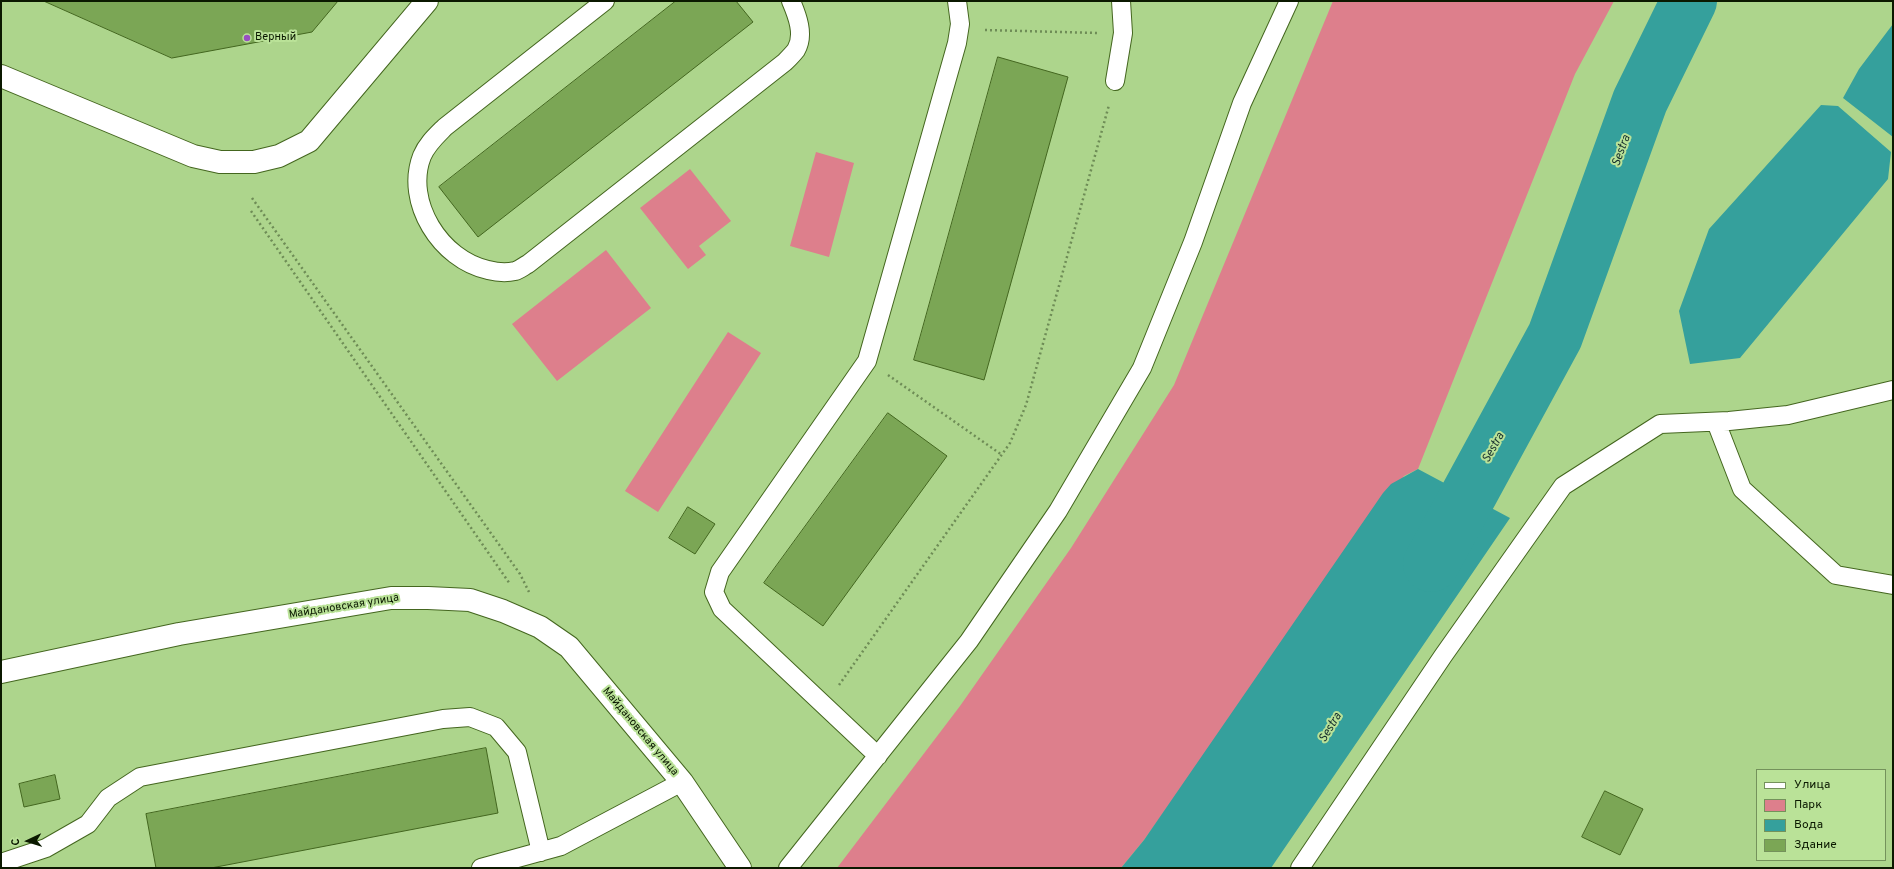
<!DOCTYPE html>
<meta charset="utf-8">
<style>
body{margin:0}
#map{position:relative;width:1894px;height:869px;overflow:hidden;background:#add58c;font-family:Overpass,sans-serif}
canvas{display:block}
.frame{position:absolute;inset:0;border:2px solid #0b1900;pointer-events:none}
.legend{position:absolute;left:1756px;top:769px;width:130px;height:92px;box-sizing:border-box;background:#bae298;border:1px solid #74925b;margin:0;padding:5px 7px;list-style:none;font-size:12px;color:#0b1900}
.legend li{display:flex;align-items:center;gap:8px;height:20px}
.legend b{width:20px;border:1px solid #74925b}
.north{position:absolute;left:8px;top:821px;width:40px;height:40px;-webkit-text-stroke:3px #bae298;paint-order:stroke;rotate:266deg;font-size:11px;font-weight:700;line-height:16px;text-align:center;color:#0b1900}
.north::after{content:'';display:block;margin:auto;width:14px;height:18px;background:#0b1900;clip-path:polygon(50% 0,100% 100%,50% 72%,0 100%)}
</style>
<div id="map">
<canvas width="1894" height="869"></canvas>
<div class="frame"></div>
<ul class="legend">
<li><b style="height:5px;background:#fff"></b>Улица</li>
<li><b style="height:11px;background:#dd7f8c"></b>Парк</li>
<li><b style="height:11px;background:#35a09c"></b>Вода</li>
<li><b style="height:11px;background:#7ba655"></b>Здание</li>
</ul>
<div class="north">С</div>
</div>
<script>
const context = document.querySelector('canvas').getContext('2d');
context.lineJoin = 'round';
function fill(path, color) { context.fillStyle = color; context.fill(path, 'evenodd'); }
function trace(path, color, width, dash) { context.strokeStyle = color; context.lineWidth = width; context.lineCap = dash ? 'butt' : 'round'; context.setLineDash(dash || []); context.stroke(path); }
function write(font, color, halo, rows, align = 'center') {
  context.font = font + ' Overpass,sans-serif'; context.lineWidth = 4; context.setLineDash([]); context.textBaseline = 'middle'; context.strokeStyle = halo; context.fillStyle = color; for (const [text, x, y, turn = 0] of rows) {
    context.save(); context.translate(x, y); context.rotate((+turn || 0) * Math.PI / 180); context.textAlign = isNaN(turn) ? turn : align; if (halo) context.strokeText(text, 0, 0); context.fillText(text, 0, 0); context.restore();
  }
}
const green = new Path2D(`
 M1333 1H1614L1575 74 1418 469 1404 476 1144 840 1121 868H837L960 706 1071 548 1174 385Z
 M816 152 854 163 829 257 790 246Z
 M690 169 731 221 699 246 706 255 688 269 640 208Z
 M606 250 651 308 557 381 512 324Z
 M728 332 761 353 658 512 625 491Z`);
const water = new Path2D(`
 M1893 24V137L1843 98 1859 69Z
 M1821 105 1838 106 1891 152 1888 179 1740 358 1690 364 1679 311 1709 229Z
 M1418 469 1510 518 1271 868H1121L1144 840 1383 493 1391 484Z`);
const river = new Path2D(`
 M1431 564 1555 336 1640 101 1689 1`);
const building = new Path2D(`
 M44 1H338L312 32 172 58Z
 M676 1H736L753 22 478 237 439 187Z
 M998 57 1068 77 984 380 914 360Z
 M888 413 947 456 823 626 764 583Z
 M688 507 715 524 695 554 669 538Z
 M486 748 498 813 211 868H156L146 814Z
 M55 775 60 799 24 807 19 784Z
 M1605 791 1643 809 1620 855 1582 837Z`);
const path = new Path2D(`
 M985 30 1098 33
 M252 198 520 574 529 592
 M251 211 510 584
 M888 375 1002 455
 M839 685 1010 443 1026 405 1109 105`);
const lane = new Path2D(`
 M605 1 445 127C436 136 427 144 422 156 404 202 441 260 488 270 496 272 506 273 515 271 519 270 524 266 528 264L785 62C789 58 793 54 796 50 805 35 797 15 791 1
 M1115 81 1123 33 1121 1
 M1716 422 1742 489 1836 575 1893 585
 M878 756 722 609 714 592 720 572 867 361 957 43 960 24 957 1
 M1 863 46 848 88 824 108 798 140 777 443 719 470 717 496 727 517 752 541 852
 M481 868 561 846 682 782
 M788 868 969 641 1058 511 1142 368 1193 242 1242 103 1289 1
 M1300 868 1443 656 1563 486 1660 424 1729 421 1788 415 1893 390`);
const street = new Path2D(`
 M1 76 193 156 220 162H254L279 156 309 141 427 1
 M1 672 179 634 391 598H428L470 600 503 611 540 627 569 647 682 782 740 868`);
const markers = [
 [247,38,4,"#984fc1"]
];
const poiNames = [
 ["Верный",255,38]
];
const streetNames = [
 ["Майдановская улица",344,607,-9],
 ["Майдановская улица",640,732,50]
];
const waterNames = [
 ["Sestra",1622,151,-70],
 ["Sestra",1494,448,-61],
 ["Sestra",1331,728,-59]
];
fill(green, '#dd7f8c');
fill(water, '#35a09c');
trace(river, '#35a09c', 56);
fill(building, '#7ba655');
trace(building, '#43661f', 1);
trace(lane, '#44661f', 20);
trace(street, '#44661f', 24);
trace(path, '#6e8c56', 2.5, [2, 3]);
trace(lane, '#fff', 18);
trace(street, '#fff', 22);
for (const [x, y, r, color] of markers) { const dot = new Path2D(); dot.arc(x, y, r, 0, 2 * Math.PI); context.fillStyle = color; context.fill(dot); trace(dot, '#bae298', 1.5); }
write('11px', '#0b1900', '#bae298', poiNames, 'left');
write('11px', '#0b1900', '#bae298', streetNames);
write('italic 12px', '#172f2e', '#bae298', waterNames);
</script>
